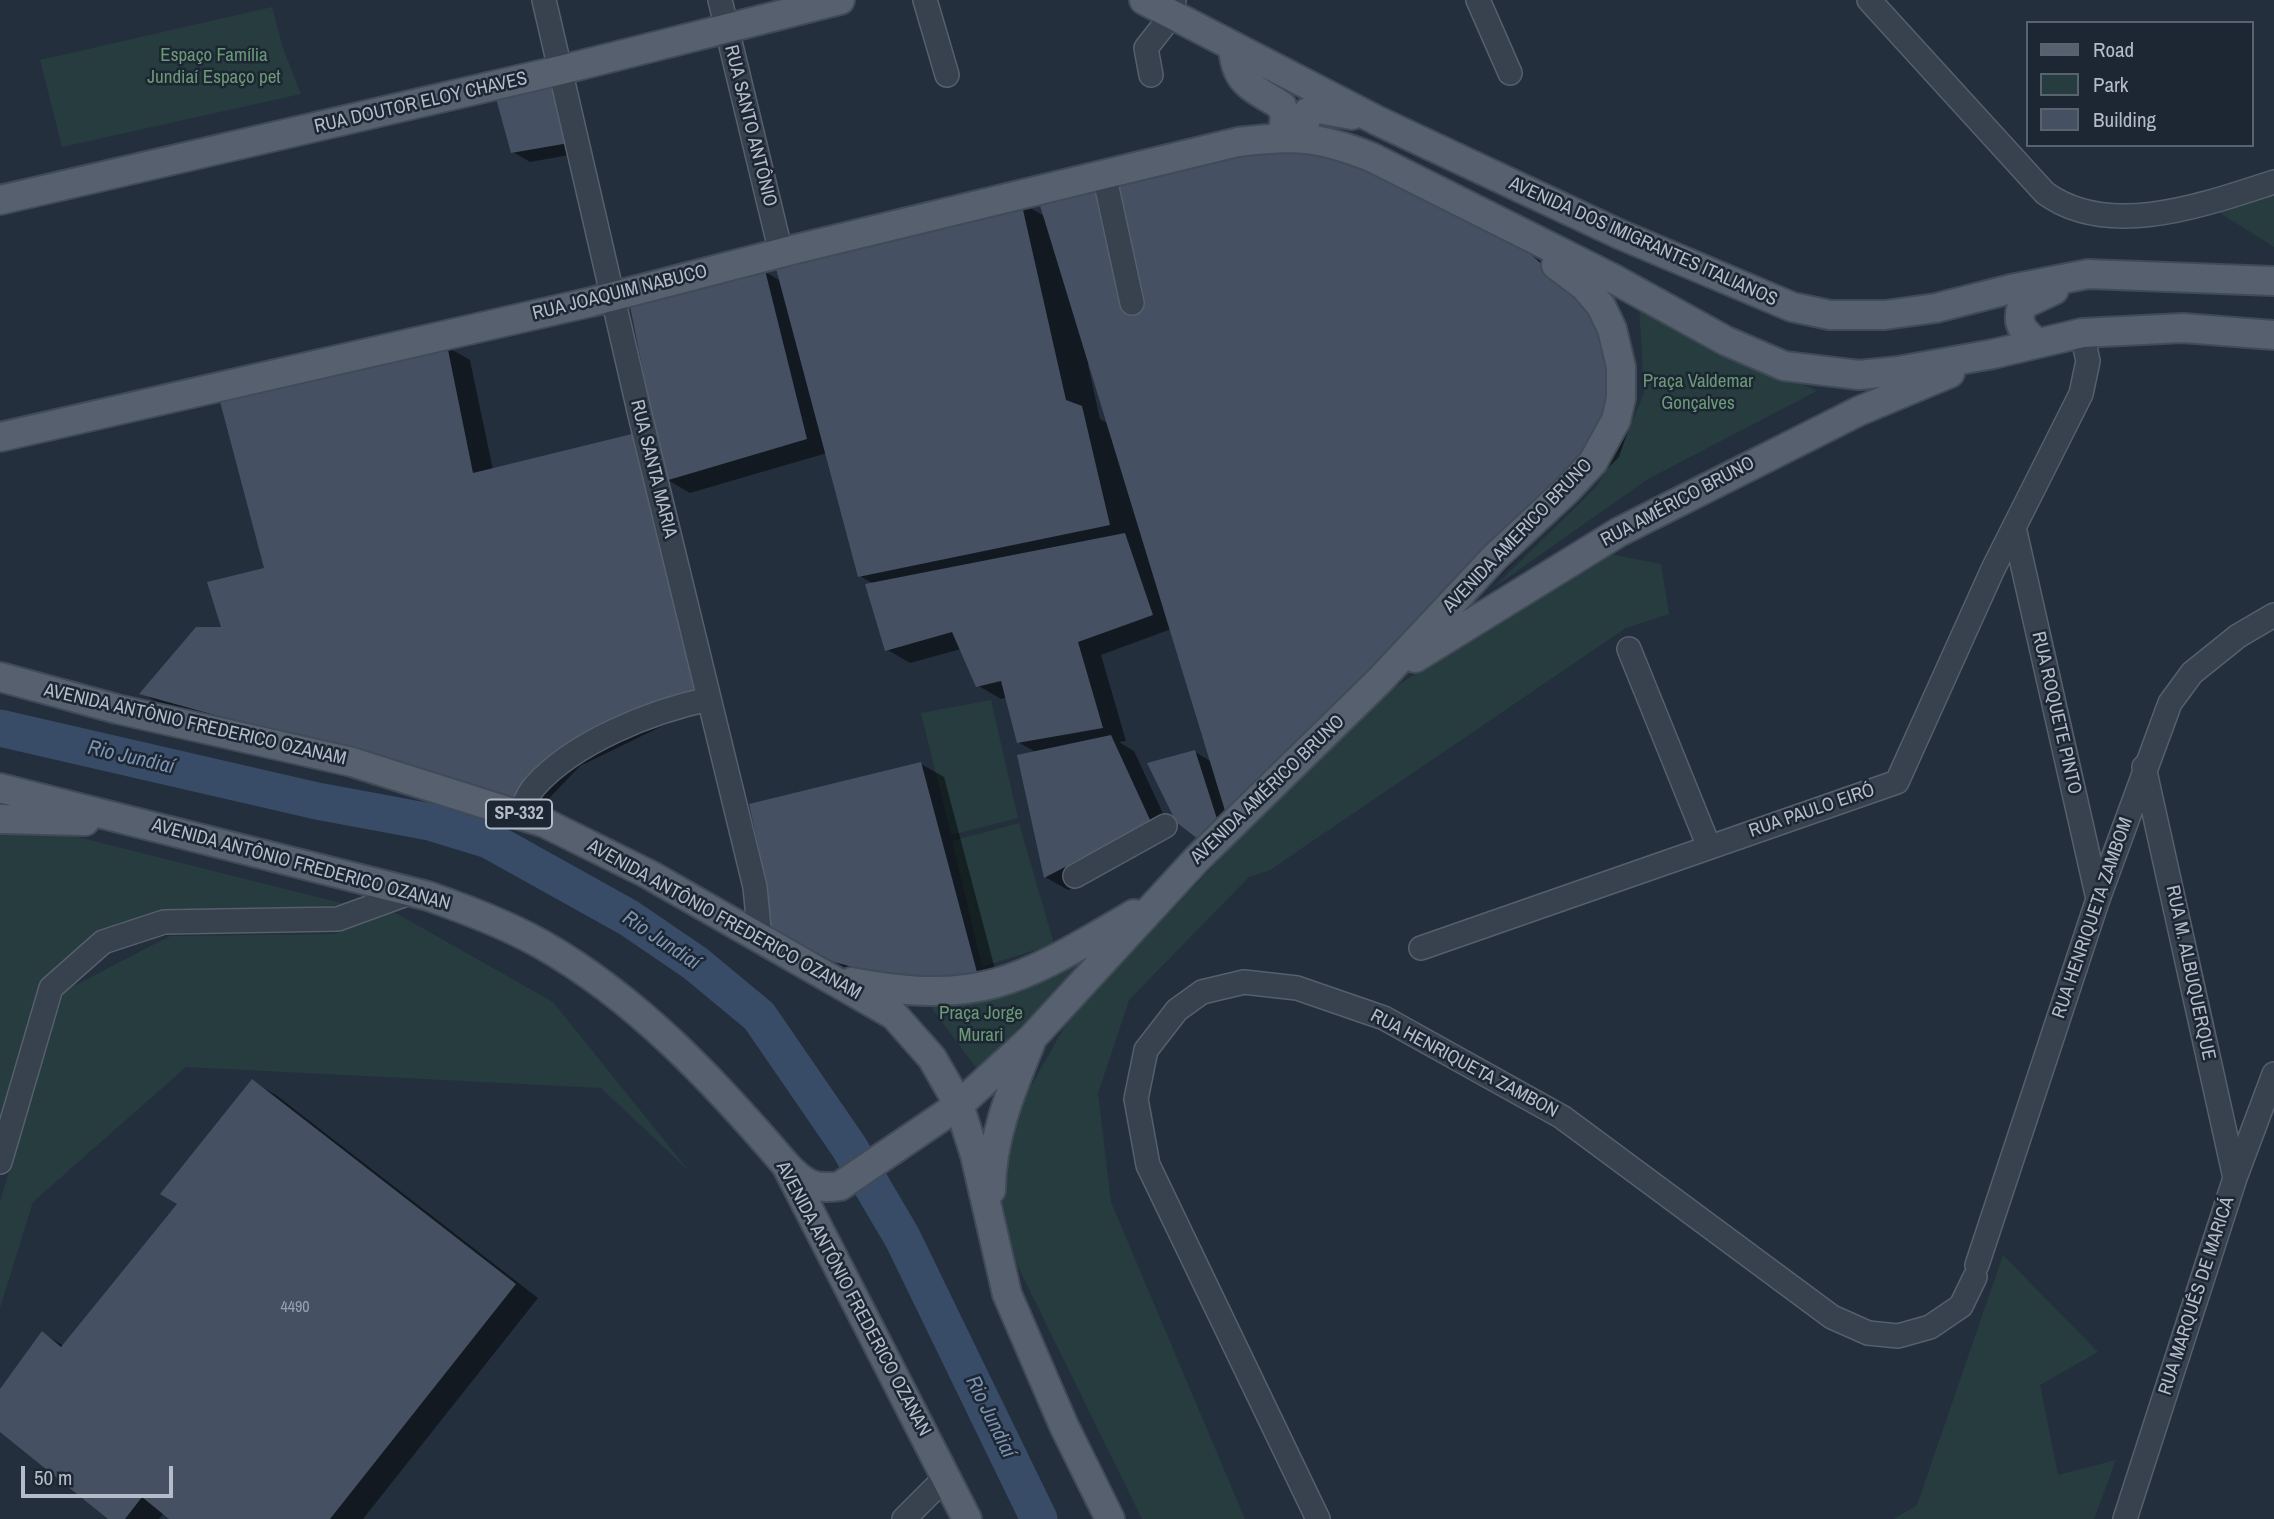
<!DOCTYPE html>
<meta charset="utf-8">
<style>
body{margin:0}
#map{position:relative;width:2274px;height:1519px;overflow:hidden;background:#242f3e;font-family:"Archivo Narrow",sans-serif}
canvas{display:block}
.legend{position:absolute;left:2026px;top:21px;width:228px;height:126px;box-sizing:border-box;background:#1d2633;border:2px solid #59626f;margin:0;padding:9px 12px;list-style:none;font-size:21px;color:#b4bcc9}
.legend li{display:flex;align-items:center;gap:14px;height:35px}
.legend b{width:35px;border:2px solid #59626f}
.scale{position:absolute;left:21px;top:1466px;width:152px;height:32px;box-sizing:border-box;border:4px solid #b4bcc9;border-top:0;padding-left:9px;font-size:21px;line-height:24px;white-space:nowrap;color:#b4bcc9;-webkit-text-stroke:5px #1d2633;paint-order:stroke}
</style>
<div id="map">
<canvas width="2274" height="1519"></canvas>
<ul class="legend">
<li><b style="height:9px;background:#56606e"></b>Road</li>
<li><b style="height:19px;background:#263c3f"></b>Park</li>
<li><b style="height:19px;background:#455162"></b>Building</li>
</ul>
<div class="scale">50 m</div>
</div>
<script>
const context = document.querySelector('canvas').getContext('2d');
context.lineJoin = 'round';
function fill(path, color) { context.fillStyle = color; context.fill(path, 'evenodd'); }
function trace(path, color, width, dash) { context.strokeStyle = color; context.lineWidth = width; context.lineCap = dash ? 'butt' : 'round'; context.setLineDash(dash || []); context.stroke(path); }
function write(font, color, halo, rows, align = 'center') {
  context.font = font + ' "Archivo Narrow",sans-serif'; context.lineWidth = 5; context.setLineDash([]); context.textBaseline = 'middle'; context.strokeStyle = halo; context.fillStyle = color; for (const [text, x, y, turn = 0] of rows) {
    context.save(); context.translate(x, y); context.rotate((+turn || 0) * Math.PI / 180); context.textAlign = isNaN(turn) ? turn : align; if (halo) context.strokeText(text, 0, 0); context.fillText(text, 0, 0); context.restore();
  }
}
const green = new Path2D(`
 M272 7 283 48 301 94 62 147 40 60Z
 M2274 187V247L2212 208Z
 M1639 305 1817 391 1648 479 1493 588 1596 487 1623 444 1644 393Z
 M1610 554 1661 564 1669 614 1626 628 1270 870 1249 877 1129 1000 1098 1093 1111 1202 1245 1519H1142L999 1228 1014 1116 1069 1019 1254 823 1395 687 1582 566Z
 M991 700 1018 818 951 835 921 713Z
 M1019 823 1054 944 982 967 952 841Z
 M46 829 349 905 164 911 46 981 0 1127V831Z
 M394 912 553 1002 689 1171 601 1088 186 1067 33 1202 0 1308V1201L64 991 170 936 334 934Z
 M1097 951 977 1069 928 1003Z
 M2003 1255 2098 1352 2040 1385 2058 1475 2116 1460 2094 1519H1894L1917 1505Z`);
const shadow = new Path2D(`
 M496 92 586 152 530 162 513 152Z
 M1021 203 1046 217 1526 253 1550 267 1631 367 1632 419 1619 457 1250 826 1216 848 1195 752 1212 762 1171 629 1101 655 1126 741 1119 742 1134 751 1173 835 1068 890 1045 877 1037 753 1018 742 1007 697 1001 699 977 685 961 649 910 663 886 649 874 584 860 576 827 453 690 493 666 479 717 703 689 713 580 766 538 810 164 706 142 693 223 629 266 569 447 347 470 360 493 470 660 449 765 272 781 281ZM1090 364 1109 424 1100 419 1088 365Z
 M921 764 944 777 1000 988 859 975 794 940Z
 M253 1082 276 1095 538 1298 363 1519H172L164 1513 159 1519H111L0 1430V1392L42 1333 64 1346 179 1204Z`);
const river = new Path2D(`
 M0 728 317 801 430 822 489 840 629 918 695 963 759 1016 849 1147 902 1237 1039 1519`);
const building = new Path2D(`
 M556 76 569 143 511 153 494 91Z
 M1269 145 1328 150 1527 251 1587 305 1608 353 1609 405 1596 444 1226 814 1038 199Z
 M1021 201 1066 400 1082 406 1110 525 858 577 774 261Z
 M765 270 807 439 665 481 630 306Z
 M447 345 473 473 636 433 694 690 665 700 556 754 514 798 139 694 196 627H221L207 582 264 568 218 394Z
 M1125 533 1153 615 1078 642 1103 728 1017 743 1001 681 976 687 952 632 885 651 865 584Z
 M1111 735 1151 822 1044 878 1017 755Z
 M1195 750 1218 822 1198 839 1176 822 1147 763Z
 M921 762 978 976 901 980 834 962 769 927 767 887 749 804Z
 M252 1079 516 1284 330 1519H169L142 1497 125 1519H108L0 1432V1389L42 1331 61 1347 177 1204 160 1194Z`);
const minor = new Path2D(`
 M544 0 640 415 755 887 760 938
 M720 0 781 253
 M925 0 947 75
 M1478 0 1510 73
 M1869 0 2045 193C2109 240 2206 204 2274 182
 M1151 75 1146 48 1172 15 1174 0
 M1104 174 1132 303
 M2014 527 2098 899
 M1629 649 1709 847
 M2144 767 2235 1178
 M520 815C524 805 528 793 535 786 574 742 652 711 709 699
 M1075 876 1165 826
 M1421 948 1897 782 1993 569 2081 394 2088 361 2082 333
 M0 1162 51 988 103 942 164 922 338 919 412 892
 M1977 1265 2098 899 2170 703 2192 673 2238 636 2274 615
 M904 1519 946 1477
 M1318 1519 1148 1165 1136 1099 1146 1050 1177 1010 1202 992 1244 982 1297 988 1384 1018 1562 1117 1832 1317 1868 1333 1898 1336 1930 1327 1961 1306 1975 1277
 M2125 1519 2235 1178 2274 1074`);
const major = new Path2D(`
 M1144 0 1378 121 1619 234 1792 307 1830 315H1885L1936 308 2011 289 2088 274 2274 281
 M1233 46C1235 84 1252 87 1282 106L1285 118 1282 136
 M1301 136 1308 112 1319 109 1352 115
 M0 200 561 70 840 0
 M2036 342C2022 330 2016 324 2022 305L2054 290
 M0 437 591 302 792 250 1238 142C1294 135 1318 136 1371 157L1612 278 1726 341 1784 366 1859 375 1898 371 1993 354 2082 333 2183 328 2274 335
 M1415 658 1619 532 1859 411 1950 373
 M0 677 117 709 352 762 545 823 650 875 894 1015 932 1058 959 1105 975 1155 1007 1294 1064 1426 1110 1519
 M0 788 428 896C467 910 505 924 541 944 638 999 715 1082 786 1165L967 1519
 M0 819 85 821
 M851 982C983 1007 1023 979 1134 914
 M786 1165C804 1184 814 1190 840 1186L959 1105 1032 1038 1197 859 1380 680 1495 557 1567 490 1593 462 1616 420 1621 398V367L1612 329 1601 306 1584 286 1556 265
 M991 1190C991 1139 1011 1091 1030 1044`);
const numberNames = [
 ["4490",295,1308]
];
const shields = [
 [519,814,66]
];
const shieldNames = [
 ["SP-332",519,814]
];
const parkNames = [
 ["Espaço Família",214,56],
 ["Jundiaí Espaço pet",214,78],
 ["Praça Valdemar",1698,382],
 ["Gonçalves",1698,404],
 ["Praça Jorge",981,1014],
 ["Murari",981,1036]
];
const streetNames = [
 ["RUA DOUTOR ELOY CHAVES",421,103,-13],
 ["RUA SANTO ANTÔNIO",750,126,76],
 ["AVENIDA DOS IMIGRANTES ITALIANOS",1643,242,24],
 ["RUA JOAQUIM NABUCO",620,293,-14],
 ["RUA SANTA MARIA",653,469,76],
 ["RUA AMÉRICO BRUNO",1678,502,-28],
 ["AVENIDA AMERICO BRUNO",1518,536,-46],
 ["RUA ROQUETE PINTO",2056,713,77],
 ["AVENIDA ANTÔNIO FREDERICO OZANAM",195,725,13],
 ["AVENIDA AMÉRICO BRUNO",1268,790,-44],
 ["RUA PAULO EIRÓ",1812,811,-19],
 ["AVENIDA ANTÔNIO FREDERICO OZANAN",301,865,15],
 ["RUA HENRIQUETA ZAMBOM",2093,918,-71],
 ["AVENIDA ANTÔNIO FREDERICO OZANAM",724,920,29],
 ["RUA M. ALBUQUERQUE",2190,973,78],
 ["RUA HENRIQUETA ZAMBON",1464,1064,28],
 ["RUA MARQUÊS DE MARICÁ",2197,1296,-72],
 ["AVENIDA ANTÔNIO FREDERICO OZANAN",853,1299,62]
];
const waterNames = [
 ["Rio Jundiaí",131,758,13],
 ["Rio Jundiaí",661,941,34],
 ["Rio Jundiaí",990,1417,64]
];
fill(green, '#263c3f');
fill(shadow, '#0007');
trace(river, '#394c67', 37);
fill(building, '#455162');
trace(minor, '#565f6c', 26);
trace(major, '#414a57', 32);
trace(minor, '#38414e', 23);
trace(major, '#56606e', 28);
write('16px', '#98a1af', null, numberNames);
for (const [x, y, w] of shields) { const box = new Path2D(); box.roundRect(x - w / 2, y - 14.5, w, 29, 5); context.fillStyle = '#1d2633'; context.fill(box); trace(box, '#b4bcc9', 2); }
write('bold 18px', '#b4bcc9', null, shieldNames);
write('19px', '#6b9a76', '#1d2633', parkNames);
write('19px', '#b4bcc9', '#1d2633', streetNames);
write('italic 21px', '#7c92b1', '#1d2633', waterNames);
</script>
